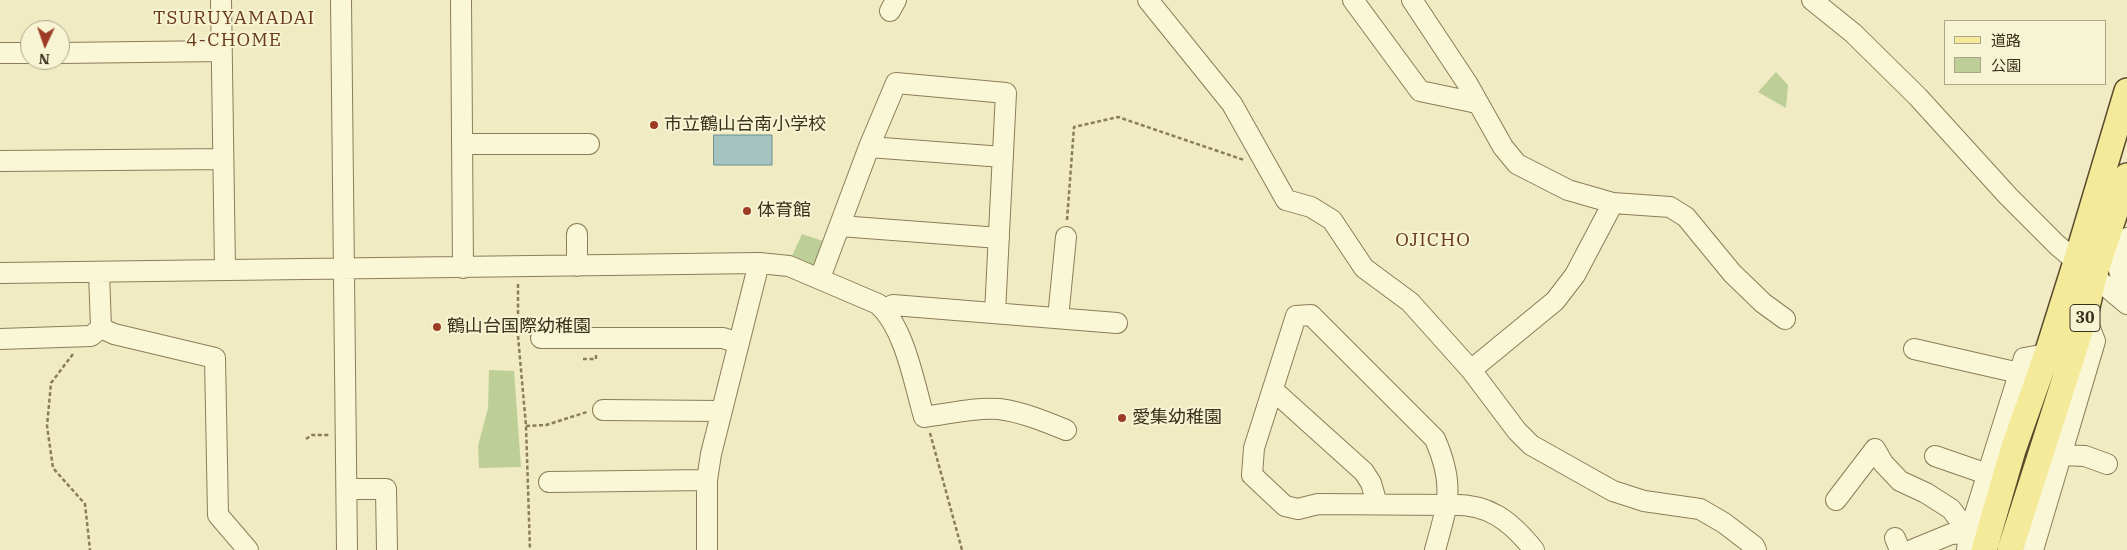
<!DOCTYPE html>
<meta charset="utf-8">
<style>
body{margin:0}
#map{position:relative;width:2127px;height:550px;overflow:hidden;background:#f0ebc3;font-family:"IBM Plex Serif","Noto Sans JP",serif}
canvas{display:block}
.legend{position:absolute;left:1944px;top:20px;width:162px;height:65px;box-sizing:border-box;background:#f7f4d3;border:1px solid #aba68a;margin:0;padding:6px 9px;list-style:none;font-size:15px;color:#3a311d}
.legend li{display:flex;align-items:center;gap:10px;height:25px}
.legend b{width:25px;border:1px solid #aba68a}
.north{position:absolute;left:20px;top:20px;width:50px;height:50px;box-sizing:border-box;background:#f7f4d3;border:1px solid #aba68a;border-radius:50%;rotate:183deg;font-size:14px;font-weight:700;line-height:20px;text-align:center;color:#3a311d}
.north::after{content:'';display:block;margin:auto;width:18px;height:22px;background:#9d3b25;clip-path:polygon(50% 0,100% 100%,50% 72%,0 100%)}
</style>
<div id="map">
<canvas width="2127" height="550"></canvas>
<ul class="legend">
<li><b style="height:6px;background:#f5ea99"></b>道路</li>
<li><b style="height:14px;background:#bdcf96"></b>公園</li>
</ul>
<div class="north">N</div>
</div>
<script>
const context = document.querySelector('canvas').getContext('2d');
context.lineJoin = 'round';
function fill(path, color) { context.fillStyle = color; context.fill(path, 'evenodd'); }
function trace(path, color, width, dash) { context.strokeStyle = color; context.lineWidth = width; context.lineCap = dash ? 'butt' : 'round'; context.setLineDash(dash || []); context.stroke(path); }
function write(font, color, halo, rows, align = 'center') {
  context.font = font + ' "IBM Plex Serif","Noto Sans JP",serif'; context.lineWidth = 4; context.setLineDash([]); context.textBaseline = 'middle'; context.strokeStyle = halo; context.fillStyle = color; for (const [text, x, y, turn = 0] of rows) {
    context.save(); context.translate(x, y); context.rotate((+turn || 0) * Math.PI / 180); context.textAlign = isNaN(turn) ? turn : align; if (halo) context.strokeText(text, 0, 0); context.fillText(text, 0, 0); context.restore();
  }
}
const green = new Path2D(`
 M1776 72 1788 85 1786 108 1758 92Z
 M802 234 826 242 817 267 791 258Z
 M489 370 514 371 521 467 479 468 478 446 488 408Z`);
const water = new Path2D(`
 M714 135H772V165H714Z`);
const path = new Path2D(`
 M1067 220 1074 127 1118 117 1244 160
 M518 284V336L526 426 530 550
 M73 354 51 383 47 426 53 468 85 504 90 550
 M583 359H596V355
 M526 426 546 425 587 412
 M930 433 962 550
 M306 439 312 435H329`);
const minor = new Path2D(`
 M221 0 225 270
 M341 0 347 550
 M461 0 463 268
 M1148 0 1232 104 1286 200 1311 207 1332 220 1364 268 1410 302 1471 370 1517 431 1531 445 1613 491 1644 501 1700 509 1724 523 1754 546 1756 550
 M1353 0 1420 91 1477 103
 M1412 0 1467 83 1503 147 1517 164 1568 190 1613 203 1575 275 1555 301 1471 370
 M1812 0 1853 33 1918 97 2008 196 2057 245 2127 304
 M890 11 896 0
 M0 53H30
 M60 53 221 51
 M462 144H589
 M869 147 1003 157
 M0 161 223 159
 M1613 203 1670 207 1686 217 1732 273 1763 303 1785 319
 M840 226 999 238
 M577 234V266
 M2127 238 2118 267 2123 283 2127 286
 M99 272 101 328
 M0 273 759 263 789 266 878 304C905 328 914 383 924 417 948 414 974 407 999 409 1022 412 1044 421 1066 430
 M820 278 869 147 896 83 1006 93 995 313
 M884 309 893 305 1117 323
 M1058 318 1066 237
 M541 338H723L738 343
 M0 339 91 336 101 328 114 334 215 358 218 515 248 550
 M1914 349 2019 373
 M1273 390 1364 472 1371 483 1377 504
 M603 410 720 411
 M2061 455 2085 456 2107 464
 M1935 456 1987 474
 M549 482 707 480
 M347 489H386L387 550
 M1836 500 1875 449 1883 463 1900 481 1926 493 1951 509 1969 533
 M1895 538 1900 550
 M707 550V480L711 454 759 263
 M1435 550C1448 503 1455 485 1435 439L1311 315 1296 316 1254 448 1252 475 1285 506 1298 509 1318 504 1448 505C1488 503 1510 520 1534 550
 M1912 550 1951 534 1969 533
 M1967 550 1969 533 2024 358 2047 354
 M2033 550 2095 341 2085 316`);
const major = new Path2D(`
 M1984 550 2013 450 2047 354 2076 262 2127 91
 M2010 550 2085 316 2094 276 2127 176`);
const markers = [
 [654,125,5,"#9d3b25"],
 [747,211,5,"#9d3b25"],
 [437,327,5,"#9d3b25"],
 [1122,418,5,"#9d3b25"]
];
const shields = [
 [2085,318,30]
];
const shieldNames = [
 ["30",2085,318]
];
const poiNames = [
 ["市立鶴山台南小学校",664,125],
 ["体育館",757,211],
 ["鶴山台国際幼稚園",447,327],
 ["愛集幼稚園",1132,418]
];
const neighbourhoodNames = [
 ["TSURUYAMADAI",234,19],
 ["4-CHOME",234,41],
 ["OJICHO",1433,241]
];
fill(green, '#bdcf96');
fill(water, '#a5c3c0');
trace(water, '#6b928f', 1);
trace(minor, '#8b7d58', 22);
trace(major, '#594a2d', 28);
trace(path, '#8b7d58', 2.5, [4, 2.5]);
trace(minor, '#faf7d6', 20);
trace(major, '#f5ea99', 25);
for (const [x, y, r, color] of markers) { const dot = new Path2D(); dot.arc(x, y, r, 0, 2 * Math.PI); context.fillStyle = color; context.fill(dot); trace(dot, '#f7f4d3', 2); }
for (const [x, y, w] of shields) { const box = new Path2D(); box.roundRect(x - w / 2, y - 13.5, w, 27, 4); context.fillStyle = '#f7f4d3'; context.fill(box); trace(box, '#3a311d', 1); }
write('bold 16px', '#3a311d', null, shieldNames);
write('18px', '#3a311d', '#f7f4d3', poiNames, 'left');
context.letterSpacing = '1px';
write('19px', '#693a1b', '#f7f4d3', neighbourhoodNames);
context.letterSpacing = '0px';
</script>
